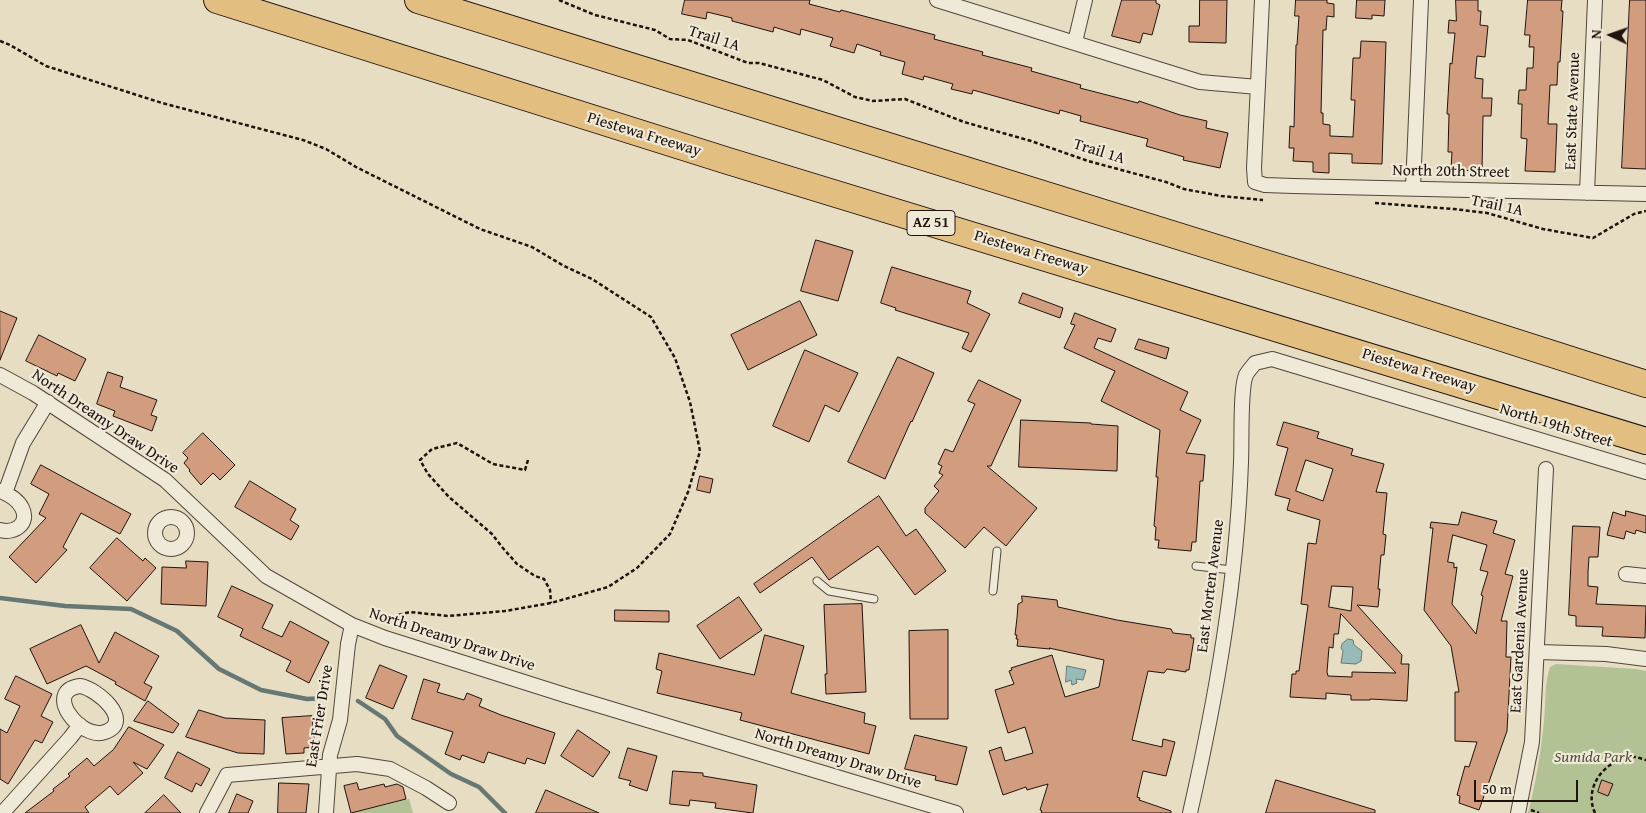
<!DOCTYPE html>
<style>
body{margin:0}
#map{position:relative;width:1646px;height:813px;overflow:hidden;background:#e6ddc2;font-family:"Gentium Book Plus",serif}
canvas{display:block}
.north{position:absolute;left:1586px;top:10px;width:50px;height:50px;-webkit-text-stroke:4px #efe9d7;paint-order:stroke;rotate:273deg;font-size:14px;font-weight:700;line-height:20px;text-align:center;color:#20130e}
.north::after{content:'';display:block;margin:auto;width:18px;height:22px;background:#20130e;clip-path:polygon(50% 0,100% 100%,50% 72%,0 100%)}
.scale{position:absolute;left:1474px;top:780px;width:104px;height:22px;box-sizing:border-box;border:2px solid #20130e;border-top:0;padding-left:6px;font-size:15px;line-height:18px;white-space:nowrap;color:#20130e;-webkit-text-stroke:4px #efe9d7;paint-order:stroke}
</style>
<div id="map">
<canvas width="1646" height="813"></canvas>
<div class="north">N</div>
<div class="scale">50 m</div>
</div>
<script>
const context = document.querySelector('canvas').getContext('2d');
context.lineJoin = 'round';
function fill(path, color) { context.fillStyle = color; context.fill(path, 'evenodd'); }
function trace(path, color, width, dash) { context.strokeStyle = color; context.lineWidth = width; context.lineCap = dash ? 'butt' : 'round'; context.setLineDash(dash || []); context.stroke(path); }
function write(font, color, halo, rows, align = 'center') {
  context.font = font + ' "Gentium Book Plus",serif'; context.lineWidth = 4.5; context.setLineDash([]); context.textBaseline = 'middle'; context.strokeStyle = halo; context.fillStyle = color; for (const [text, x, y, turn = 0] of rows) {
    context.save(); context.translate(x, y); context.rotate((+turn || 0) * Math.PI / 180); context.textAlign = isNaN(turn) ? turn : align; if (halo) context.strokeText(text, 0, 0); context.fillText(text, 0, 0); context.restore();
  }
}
const green = new Path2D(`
 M1556 664 1636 669 1646 671V813H1528C1536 782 1541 752 1544 721 1546 703 1544 685 1550 667Z
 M409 799 413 813H351Z`);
const water = new Path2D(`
 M1348 639 1353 640 1354 645 1362 651 1361 661 1356 664 1341 663 1343 651 1341 648 1342 644Z
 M1067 666 1086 670 1083 680 1076 679 1077 683 1072 685 1071 680 1066 682Z`);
const stream = new Path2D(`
 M0 598 65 606 131 609 177 631 219 669 261 690 307 699 327 698
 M358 701 385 719 397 736 451 774 479 787 505 813`);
const building = new Path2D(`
 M685 0H810L809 4 840 12 841 10 935 35 934 39 983 52 982 55 1032 68 1031 71 1081 85 1080 88 1138 103 1139 101 1180 115 1207 121 1206 128 1228 133 1220 168 1183 160 1184 157 1146 146 1148 139 1080 121 1081 116 1060 110 1059 114 973 90 972 94 951 89 953 84 924 76 923 80 902 74 905 62 880 55 881 52 857 44 854 53 830 46 833 38 801 29 800 35 774 27 773 32 732 21V18L707 12 706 19 682 14Z
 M1122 0H1156V3L1160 5 1152 35 1143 33 1140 43 1112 36Z
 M1200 0H1227L1226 43 1189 42V26H1199Z
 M1296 0H1327V3L1334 4V17L1327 16 1326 30H1323L1321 113H1323V124L1330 125V136L1353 137 1355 100H1351L1353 58H1360L1361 41 1386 42 1382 164 1352 163V154L1329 153V173L1313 172V162L1293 161 1294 148H1289L1290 126 1294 127 1296 45H1297L1299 16H1295Z
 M1357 0H1385L1384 16 1372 15V19L1356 18Z
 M1456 0H1478V11H1481L1480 25 1488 26 1485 57 1477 56 1475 78 1483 79 1482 98H1492L1491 116H1483L1482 171 1451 170 1452 152H1448L1449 114H1447L1450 63 1452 64 1455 33H1448L1449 20 1456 21Z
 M1528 0H1562L1561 11H1563L1560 62H1558L1557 85H1550L1548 124H1557L1555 172 1525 171 1527 139 1521 138 1522 104H1518L1519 90H1526L1527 68H1533L1534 47H1529L1530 35H1525Z
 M1630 0H1646V169L1622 168Z
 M816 240 853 251 838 301 801 291Z
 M892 267 971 291 967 303 990 314 971 352 962 348 969 333 895 310 896 308 881 303Z
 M1023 293 1063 308 1060 318 1019 303Z
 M800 301 817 335 748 370 731 335Z
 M0 311 17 318 0 360Z
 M1075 313 1116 329 1111 342 1098 338 1094 348 1188 392 1180 410 1201 420 1186 453 1205 455 1203 481H1200L1196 542H1192L1191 551 1158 548 1159 540H1155L1156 527 1154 526 1158 477H1156L1160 430 1101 401 1115 371 1064 348 1075 325 1071 324Z
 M39 335 86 359 75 381 58 373 57 376 26 361Z
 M1139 339 1169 348 1166 359 1135 349Z
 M805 350 858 373 839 412 825 405 809 442 773 426Z
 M898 357 934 373 912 422 911 421 885 479 848 462Z
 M108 372 123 377 120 387 157 400 151 415 157 417 152 431 113 416 115 411 97 404Z
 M979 380 1021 400 991 466H987L1037 508 1006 546 984 527 965 548 925 513V508L939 491 934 486 943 475 939 473 942 466 938 464 945 449 953 452 975 404 968 401Z
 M1021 420 1091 423V424L1118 426 1117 471 1019 467Z
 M1284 422 1319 432 1317 438 1353 449 1351 455 1384 464 1376 492 1387 493 1383 534 1386 535 1384 555H1381L1378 589H1380L1378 607 1357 605 1402 655 1401 664H1409L1407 701 1370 699V700H1351V695L1326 693V699L1290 697 1292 674H1296V671H1299L1308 605 1301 604 1308 543 1316 544 1320 520 1287 510 1290 499 1275 495 1288 448 1277 445ZM1306 460 1333 469 1323 501 1296 491ZM1332 586 1353 587 1351 611 1329 607ZM1341 614 1396 673 1352 672V677L1328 676 1327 672 1329 647 1333 648 1334 634H1338Z
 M203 433 235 465 220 480 213 473 201 485 189 471 190 470 184 463 188 458 183 453Z
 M41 465 131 514 120 534 81 513 63 547 67 550 36 583 9 557 46 518 39 514 49 494 31 484Z
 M700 476 713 479 710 493 697 490Z
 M250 481 296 509 290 520 299 526 291 540 235 507Z
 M879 496 906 536 916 529 946 571 915 595 878 546 829 580 812 557 760 593 754 584Z
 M1626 511 1646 516V533L1636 530 1635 534 1626 531 1624 539 1607 535 1613 512 1625 516Z
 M1462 512 1497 521 1493 533 1515 540 1505 574 1513 576 1501 621H1507L1506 657H1511L1507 731 1479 810 1459 803 1460 796 1457 795 1465 766 1469 767 1477 742 1455 741V692H1459L1451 646 1424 610 1433 528H1430L1431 522 1458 525ZM1453 535 1487 545 1480 570 1488 572 1481 595 1483 596 1476 634 1452 604 1457 567 1454 568V563L1448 562Z
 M1573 526 1600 527 1598 557H1589L1588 572V586L1598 587 1596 604 1646 606 1645 638 1602 636 1603 627 1576 626V616L1569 615Z
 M117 538 143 561 145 558 156 568 127 601 90 568Z
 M186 561 208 562 206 606 161 604 162 567 186 568Z
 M232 586 273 605 262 628 282 637 290 621 329 642 309 683 286 671 291 661 240 636 243 629 218 617Z
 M1022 596 1057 600 1058 607 1117 620 1171 629 1173 633 1191 635V638H1194L1189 670H1186V672L1167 669 1164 673 1148 671 1132 740 1162 747 1163 739 1175 742 1166 776 1143 771 1137 797 1140 798 1139 800 1171 811V813H1041L1042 811 1040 810 1048 784 1027 790 1026 787 1003 795 989 751 1001 747 1005 761 1033 753 1025 727 1008 733 995 690 1014 684 1009 671 1012 670 1011 668 1052 655 1065 697 1099 687 1104 660 1049 648 1050 649 1017 646 1018 639H1016L1017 635H1015L1017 618 1018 604 1022 602Z
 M739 597 762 630 720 659 697 626Z
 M862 604 866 692 826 694 825 674H827L824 605Z
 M615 610 669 611V622L615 621Z
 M81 625 99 663 115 632 159 656 144 683 152 687 145 701 115 684 116 682 86 666 47 684 30 649Z
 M948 630V719H910L909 631Z
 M765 635 804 646 791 693 865 713 864 723 876 726 869 754 740 720 742 713 657 693 662 671 656 669 659 653 754 675Z
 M380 665 407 676 393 709 366 698Z
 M16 676 52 694 41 716 53 722 42 743 35 740 8 784 0 779V729L7 733 20 706 5 699Z
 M424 679 440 684 437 692 464 700 467 693 482 699 479 706 501 715 555 733 545 764 527 758 525 764 488 752 484 763 462 755 460 760 445 754 453 732 412 719Z
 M148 701 179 724 173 733 134 721Z
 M199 710 225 718 265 720 264 754 238 753 186 737Z
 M312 716 315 747 304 748V753L286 754 282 718Z
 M129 727 164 745 147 769 133 762 143 773 118 795 110 786 85 807 89 813H25L54 791 53 789 70 776 68 774 87 758 94 766 113 750Z
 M578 730 610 752 593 777 561 756Z
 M915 735 967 747 957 785 935 780 936 776 905 769Z
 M628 748 657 756 647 791 629 785 631 781 619 778Z
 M178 752 210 769 201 786 196 783 192 792 165 778Z
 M673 771 703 773V776L757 785 753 813 715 808 716 803 690 800 689 806 670 804Z
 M1276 780 1375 810V813H1266Z
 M1602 780 1613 784 1608 796 1598 792Z
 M279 783 309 784 306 813H278Z
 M357 783 359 790 384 784 385 787 397 784 403 787 406 799 351 813 344 786Z
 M546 790 599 813H536Z
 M237 794 253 801 248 813H229Z
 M164 795 181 813H145Z`);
const path = new Path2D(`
 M559 0 595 15 655 30 670 39 688 40 748 63H759L823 80 855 97 873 101 905 99 964 122 1031 141 1088 161 1166 182 1184 189 1221 196 1263 200
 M0 41 10 45 46 66 162 103 303 140 326 149 356 167 480 229 532 247 564 266 592 279 651 317 675 358 690 402 700 451 688 492 670 534 637 568 608 587 551 603 505 611 448 616 410 612 398 615 393 620 390 627
 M1375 203 1454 209 1487 213 1543 229 1593 238 1634 214 1646 211
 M528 460 525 470 493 464 457 443 432 449 420 460 428 474 449 497 492 534 502 547 517 564 535 576 544 579 550 590 551 603
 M1531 810 1539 813
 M1595 813C1583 787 1605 760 1631 757 1636 756 1641 759 1646 760`);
const lane = new Path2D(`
 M1196 566 1232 570
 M817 581 829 591 874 599
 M993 591 997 551`);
const street = new Path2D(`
 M937 0 1200 82 1258 87
 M1262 0 1254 168 1255 182 1265 185 1293 186 1646 194
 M1075 42 1085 0
 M1413 188 1421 0
 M1587 193 1595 0
 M0 375 33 393 165 480 266 576 352 625 385 638 568 696 956 813
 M0 491C8 494 18 500 22 508 30 524 14 534 0 530
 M5 493 23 443 48 402
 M155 533a16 16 0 1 1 32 0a16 16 0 1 1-32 0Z
 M1626 574 1646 576
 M1538 652 1606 654 1646 659
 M80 686C96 688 135 721 105 732 81 741 42 691 80 686Z
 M6 809 70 738 80 725
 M207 813 227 775 357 764 390 769 426 788 449 803
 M326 813 330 755 340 720 348 644 352 625
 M1190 813C1216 698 1237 580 1241 462 1242 444 1240 388 1246 375 1248 371 1252 367 1255 363L1272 359 1646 472
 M1518 813 1532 742 1546 469`);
const highway = new Path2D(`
 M217 0 728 161 1646 441
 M418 0 1368 295 1646 384`);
const shields = [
 [931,223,48]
];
const shieldNames = [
 ["AZ 51",931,223]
];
const streetNames = [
 ["Trail 1A",714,39,18],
 ["East State Avenue",1573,111,-88],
 ["Piestewa Freeway",644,135,17],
 ["Trail 1A",1099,152,17],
 ["North 20th Street",1451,172,1],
 ["Trail 1A",1497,206,12],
 ["Piestewa Freeway",1031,253,17],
 ["Piestewa Freeway",1419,371,17],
 ["North Dreamy Draw Drive",105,422,34],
 ["North 19th Street",1556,426,17],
 ["East Morten Avenue",1211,586,-83],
 ["North Dreamy Draw Drive",452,640,18],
 ["East Gardenia Avenue",1520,641,-87],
 ["East Frier Drive",320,716,-81],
 ["North Dreamy Draw Drive",838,759,17]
];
const parkNames = [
 ["Sumida Park",1593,758]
];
fill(green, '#b2c295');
fill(water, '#97bbb8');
trace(water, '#677874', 1);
trace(stream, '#677874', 4.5);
fill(building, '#d29c7e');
trace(building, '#20130e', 1);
trace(lane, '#52463b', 9);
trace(street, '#52463b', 16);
trace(highway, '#20130e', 28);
trace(path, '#20130e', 2.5, [4, 2.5]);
trace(lane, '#efe9d7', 7);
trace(street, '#efe9d7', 14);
trace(highway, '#e3be81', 26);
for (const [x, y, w] of shields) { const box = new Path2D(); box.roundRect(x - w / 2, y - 12.5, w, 25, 4); context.fillStyle = '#efe9d7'; context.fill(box); trace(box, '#20130e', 1); }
write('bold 15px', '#20130e', null, shieldNames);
write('16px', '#20130e', '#efe9d7', streetNames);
write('italic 16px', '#53503d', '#efe9d7', parkNames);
</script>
